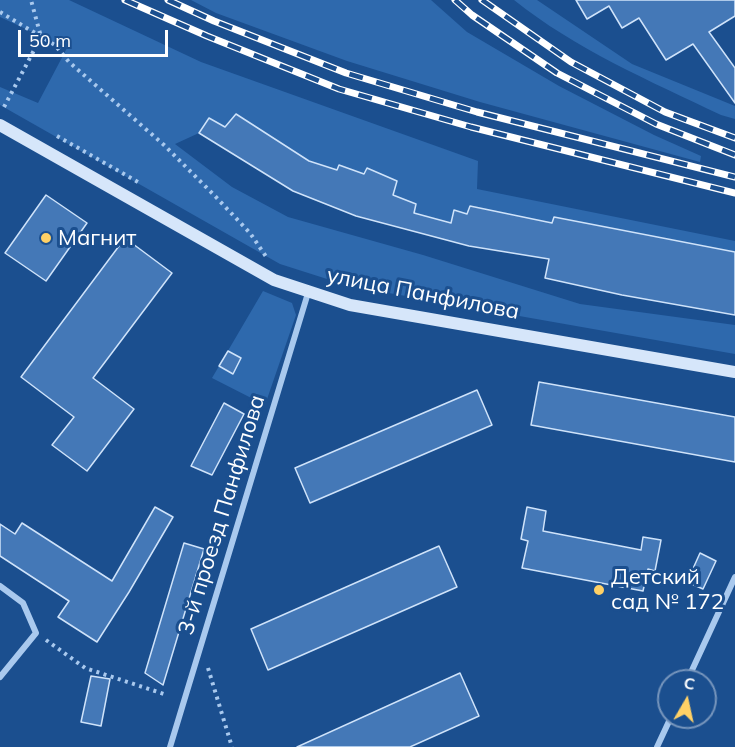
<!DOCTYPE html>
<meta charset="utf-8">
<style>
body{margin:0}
#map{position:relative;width:735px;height:747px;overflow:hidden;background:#1b4f8f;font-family:Mulish,sans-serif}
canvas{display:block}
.north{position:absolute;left:657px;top:669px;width:60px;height:60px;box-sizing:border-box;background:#1b4f8f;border:2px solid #7695bc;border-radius:50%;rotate:9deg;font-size:16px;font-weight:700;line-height:24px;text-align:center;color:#fff}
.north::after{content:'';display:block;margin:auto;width:21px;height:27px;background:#ffd166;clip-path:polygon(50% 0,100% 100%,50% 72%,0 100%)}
.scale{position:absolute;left:18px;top:30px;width:150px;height:27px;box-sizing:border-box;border:3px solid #fff;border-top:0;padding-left:8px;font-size:18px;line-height:21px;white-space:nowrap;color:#fff;-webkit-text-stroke:4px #1b4f8f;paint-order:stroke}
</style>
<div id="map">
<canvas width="735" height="747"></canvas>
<div class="north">С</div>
<div class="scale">50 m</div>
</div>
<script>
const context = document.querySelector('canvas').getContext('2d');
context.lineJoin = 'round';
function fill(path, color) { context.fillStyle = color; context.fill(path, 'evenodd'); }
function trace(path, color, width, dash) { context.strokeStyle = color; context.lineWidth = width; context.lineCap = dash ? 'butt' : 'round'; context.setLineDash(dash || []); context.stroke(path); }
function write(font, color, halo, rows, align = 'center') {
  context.font = font + ' Mulish,sans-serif'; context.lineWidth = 6; context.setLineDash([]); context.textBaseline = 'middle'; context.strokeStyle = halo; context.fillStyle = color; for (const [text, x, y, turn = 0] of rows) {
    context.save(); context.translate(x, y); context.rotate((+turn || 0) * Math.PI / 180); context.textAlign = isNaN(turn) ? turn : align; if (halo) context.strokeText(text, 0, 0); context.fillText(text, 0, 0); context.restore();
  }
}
const green = new Path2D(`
 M0 0H69L201 62 478 161 477 189 735 241V252L554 217 552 223 470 206 467 214 454 210 451 223 414 213 416 204 393 195 397 181 367 169 364 174 339 165 337 170 309 161 236 114 225 127 209 118 199 133 175 144 232 187 288 217 423 255 580 304 735 325V354L349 286 280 264 0 105V87L38 103 67 48 0 17Z
 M191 0H431L467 32 559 86 654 135 701 156 700 162 480 102 347 61 216 13Z
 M514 0H537L632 64 735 106V119L721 115C650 81 575 49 514 0Z
 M263 291 292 303 296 315 265 405 212 378Z`);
const building = new Path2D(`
 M576 0H735V16L709 32 735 68V103L693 44 666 60 639 18 622 28 609 6 587 19Z
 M236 114 309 161 337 170 339 165 364 174 367 168 397 181 393 195 416 204 414 213 451 223 454 210 467 214 470 206 552 223 554 217 735 252V315L622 295 545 278 549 259 469 246 356 216 293 191 199 133 209 118 225 127Z
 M46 195 87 223 46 281 5 253Z
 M125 238 172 273 93 378 134 409 87 471 52 445 74 417 21 377Z
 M228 351 241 358 233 374 219 366Z
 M539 382 735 417V462L531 425Z
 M477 390 492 425 310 503 295 468Z
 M224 403 244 414 212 475 191 466Z
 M155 507 173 517 129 592 97 642 58 617 69 601 0 556V524L15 534 22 523 112 581Z
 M527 507 546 511 543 531 641 550 643 537 661 540 655 571 648 569 643 591 522 568 528 541 521 539Z
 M184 543 204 549 163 685 145 673Z
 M439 546 457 587 268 670 251 629Z
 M700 553 716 561 703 589 687 582Z
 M460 673 479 716 410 747H297Z
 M91 676 110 679 101 726 81 722Z`);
const path = new Path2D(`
 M0 12 55 45 69 62 164 145 214 195 250 233 267 258
 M4 107 41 37 31 0
 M57 136 138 182
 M46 640 85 668 164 694
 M208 668 232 747`);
const minor = new Path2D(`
 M0 586 23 603 36 633 0 677
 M687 681 735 577
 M170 747 308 293
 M657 747 671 717`);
const secondary = new Path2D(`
 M0 125 274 280 350 305 735 372`);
const rail = new Path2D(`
 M125 0 207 36 339 89 471 127 735 193
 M168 0 214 21 346 73 477 112 735 177
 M455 0 472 15 557 73 656 124 735 155
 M482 0 571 62 665 112 735 138`);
const markers = [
 [46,238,6,"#ffd166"],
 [599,590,6,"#ffd166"]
];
const poiNames = [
 ["Магнит",58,238],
 ["Детский",611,577],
 ["сад № 172",611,602]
];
const streetNames = [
 ["улица Панфилова",423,294,11],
 ["3-й проезд Панфилова",222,515,-73]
];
fill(green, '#2e69ad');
fill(building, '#4478b7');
trace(building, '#cfe3fa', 1.5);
trace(path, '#a9c9ee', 4, [3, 4.5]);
trace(minor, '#a9c9ee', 6);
trace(secondary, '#d6e6fa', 12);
trace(rail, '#fff', 7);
trace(rail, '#1b4f8f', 4.5, [14]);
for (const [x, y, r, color] of markers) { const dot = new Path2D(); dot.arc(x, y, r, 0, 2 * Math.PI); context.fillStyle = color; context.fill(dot); trace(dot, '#1b4f8f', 2); }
write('22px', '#fff', '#1b4f8f', poiNames, 'left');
write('22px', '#fff', '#1b4f8f', streetNames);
</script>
